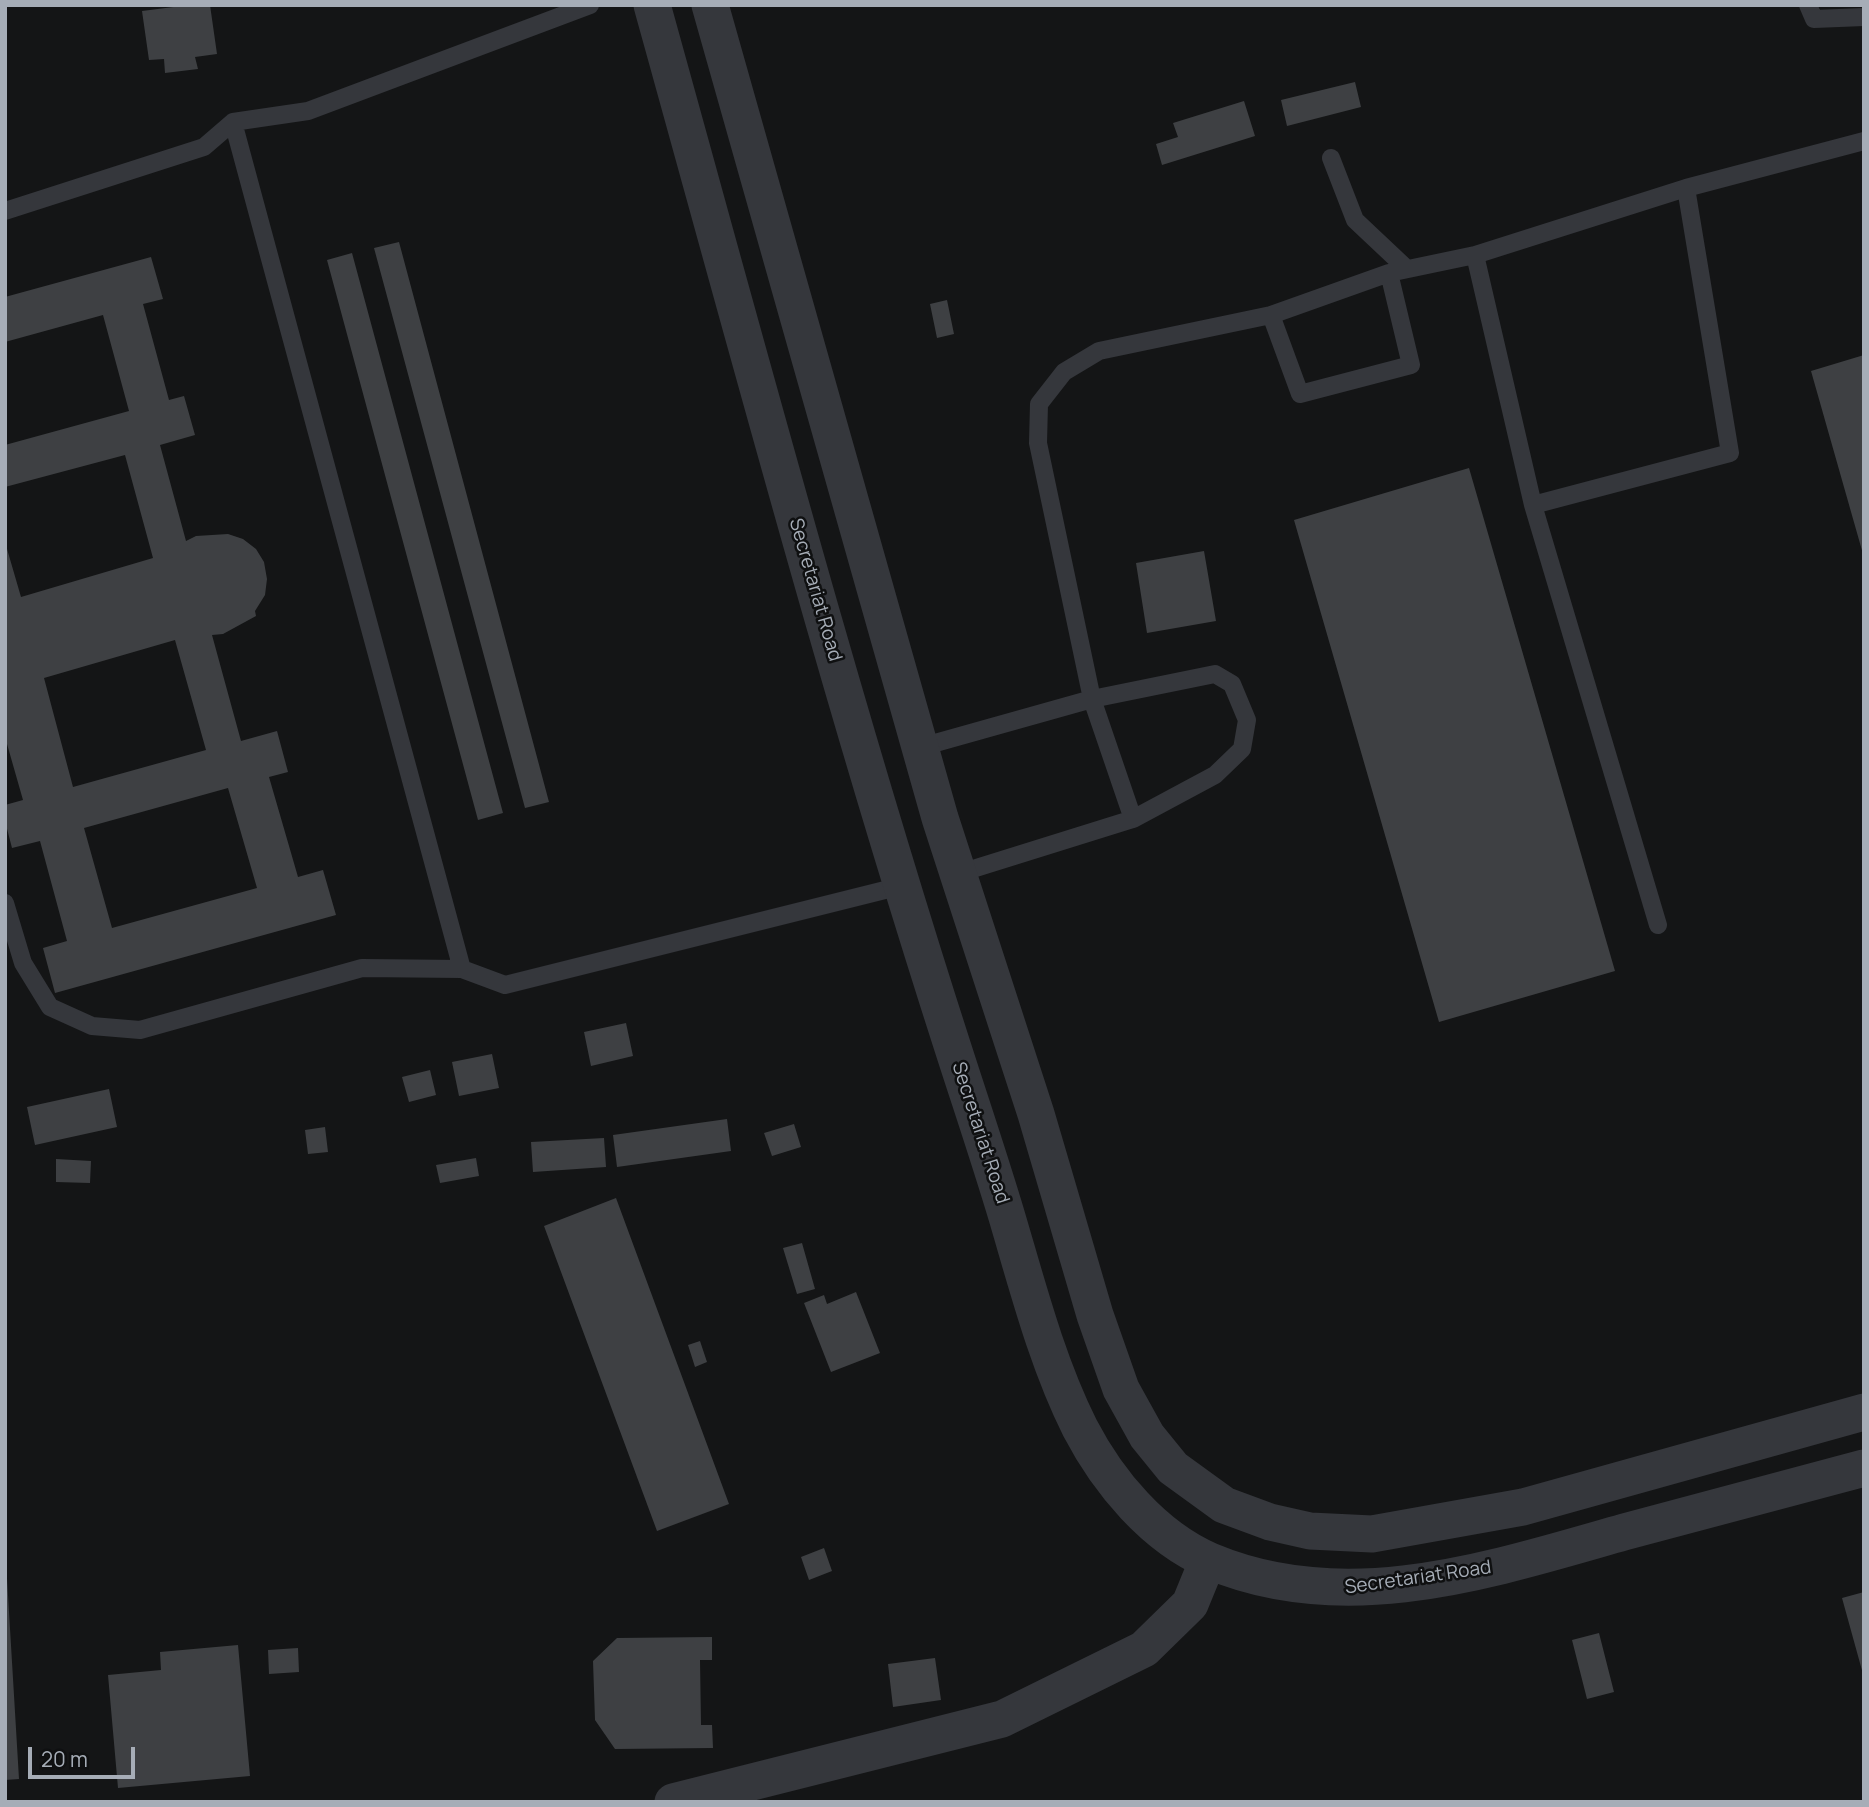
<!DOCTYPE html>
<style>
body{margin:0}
#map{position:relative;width:1869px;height:1807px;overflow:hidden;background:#141516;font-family:Manrope,sans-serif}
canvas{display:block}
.frame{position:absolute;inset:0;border:7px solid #a6adb7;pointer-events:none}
.scale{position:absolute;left:28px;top:1747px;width:107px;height:32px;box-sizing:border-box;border:4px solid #a6adb7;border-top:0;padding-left:9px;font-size:21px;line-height:24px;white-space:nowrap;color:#a6adb7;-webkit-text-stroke:5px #0f1011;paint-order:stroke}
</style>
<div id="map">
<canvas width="1869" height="1807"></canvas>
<div class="frame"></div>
<div class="scale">20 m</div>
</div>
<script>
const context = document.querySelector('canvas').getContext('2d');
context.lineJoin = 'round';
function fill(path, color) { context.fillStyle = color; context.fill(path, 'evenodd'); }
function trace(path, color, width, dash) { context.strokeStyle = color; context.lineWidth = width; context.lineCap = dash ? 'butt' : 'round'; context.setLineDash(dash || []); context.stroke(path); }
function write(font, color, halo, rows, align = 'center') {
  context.font = font + ' Manrope,sans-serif'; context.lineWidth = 5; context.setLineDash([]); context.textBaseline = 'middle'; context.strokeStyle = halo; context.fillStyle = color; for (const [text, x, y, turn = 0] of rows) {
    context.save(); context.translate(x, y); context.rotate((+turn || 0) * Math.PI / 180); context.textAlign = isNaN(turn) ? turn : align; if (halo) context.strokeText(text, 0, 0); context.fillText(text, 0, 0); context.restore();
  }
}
const building = new Path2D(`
 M189 5H210L217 54 195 57 198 69 165 73 164 59 149 60 142 11Z
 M1355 82 1361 107 1287 126 1281 100Z
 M1244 101 1255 136 1162 165 1156 144 1178 137 1173 123Z
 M399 242 549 802 525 808 374 248Z
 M352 253 503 813 478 820 327 260Z
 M151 257 163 299 143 304 169 400 184 396 195 435 160 445 186 541 196 536 228 534 243 539 256 549 264 562 267 579 265 595 255 611 256 616 223 634 212 635 241 741 277 731 288 772 269 777 298 877 323 870 336 915 55 993 43 948 67 941 40 841 12 848 5 821V805L23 800 5 737V542L21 597 153 558 125 455 5 487V445L129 411 103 315 5 342V297ZM175 640 206 750 73 787 44 678ZM228 788 257 888 112 928 84 828Z
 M947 300 954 334 937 338 930 304Z
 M1864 355V554H1863L1811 371Z
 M1469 468 1615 971 1439 1022 1294 520Z
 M1204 551 1216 621 1147 633 1136 563Z
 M626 1023 633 1056 591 1066 584 1032Z
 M492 1054 499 1088 459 1096 452 1062Z
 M430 1070 436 1095 409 1102 402 1077Z
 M109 1089 117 1127 35 1145 27 1107Z
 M727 1119 731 1151 617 1167 613 1135Z
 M794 1124 801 1147 772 1156 764 1133Z
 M325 1127 328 1152 308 1154 305 1130Z
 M604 1138 606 1167 533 1172 531 1142Z
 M476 1158 479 1176 440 1183 436 1165Z
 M56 1159 91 1161 90 1183 56 1182Z
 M616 1198 729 1504 657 1531 544 1226Z
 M802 1243 815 1289 797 1294 783 1248Z
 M856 1292 880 1353 831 1372 804 1303 824 1295 827 1304Z
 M700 1341 707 1362 695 1367 688 1345Z
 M5 1545 19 1779 5 1780Z
 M824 1548 832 1571 809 1580 801 1557Z
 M1864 1592V1673L1863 1674 1842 1598Z
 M1599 1633 1614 1692 1587 1699 1572 1640Z
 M712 1637V1660H700L701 1725H712L713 1748 615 1749 595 1720 593 1661 617 1638Z
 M238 1645 250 1776 118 1788 108 1675 161 1670 160 1652Z
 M298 1648 299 1672 269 1674 268 1650Z
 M935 1658 941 1700 893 1707 888 1664Z`);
const lane = new Path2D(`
 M1808 5 1814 19 1864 17
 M233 122 462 969
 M1331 158 1355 220 1407 269
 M5 211 204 147 233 122 308 111 590 5
 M1475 255 1533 505 1658 925
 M1271 315 1300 394 1411 365 1389 273
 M1533 505 1730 453 1686 188
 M921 747 1092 699 1215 674 1232 684 1247 720 1242 749 1215 775 1133 819 960 873
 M1133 819 1092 699 1038 443 1039 404 1064 372 1099 351 1271 315 1389 273 1475 255 1686 188 1864 141
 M5 903 23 963 50 1007 92 1026 140 1030 362 968 462 969 505 985 901 886`);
const street = new Path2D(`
 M652 5C749 354 842 704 953 1048 971 1104 990 1160 1007 1217 1028 1288 1047 1362 1080 1428 1108 1482 1154 1537 1210 1561 1346 1618 1490 1570 1624 1532 1704 1510 1784 1489 1864 1468
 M710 5 940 818 1036 1114 1095 1315 1121 1389 1147 1436 1173 1468 1224 1505 1270 1522 1310 1531 1372 1534 1523 1507 1864 1412
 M673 1802 1002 1719 1144 1649 1190 1604 1208 1560`);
const streetNames = [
 ["Secretariat Road",815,590,74],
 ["Secretariat Road",980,1133,72],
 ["Secretariat Road",1418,1578,-8]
];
fill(building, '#3e4043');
trace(lane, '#35373c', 18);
trace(street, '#35373c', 37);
write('19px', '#a6adb7', '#0f1011', streetNames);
</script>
